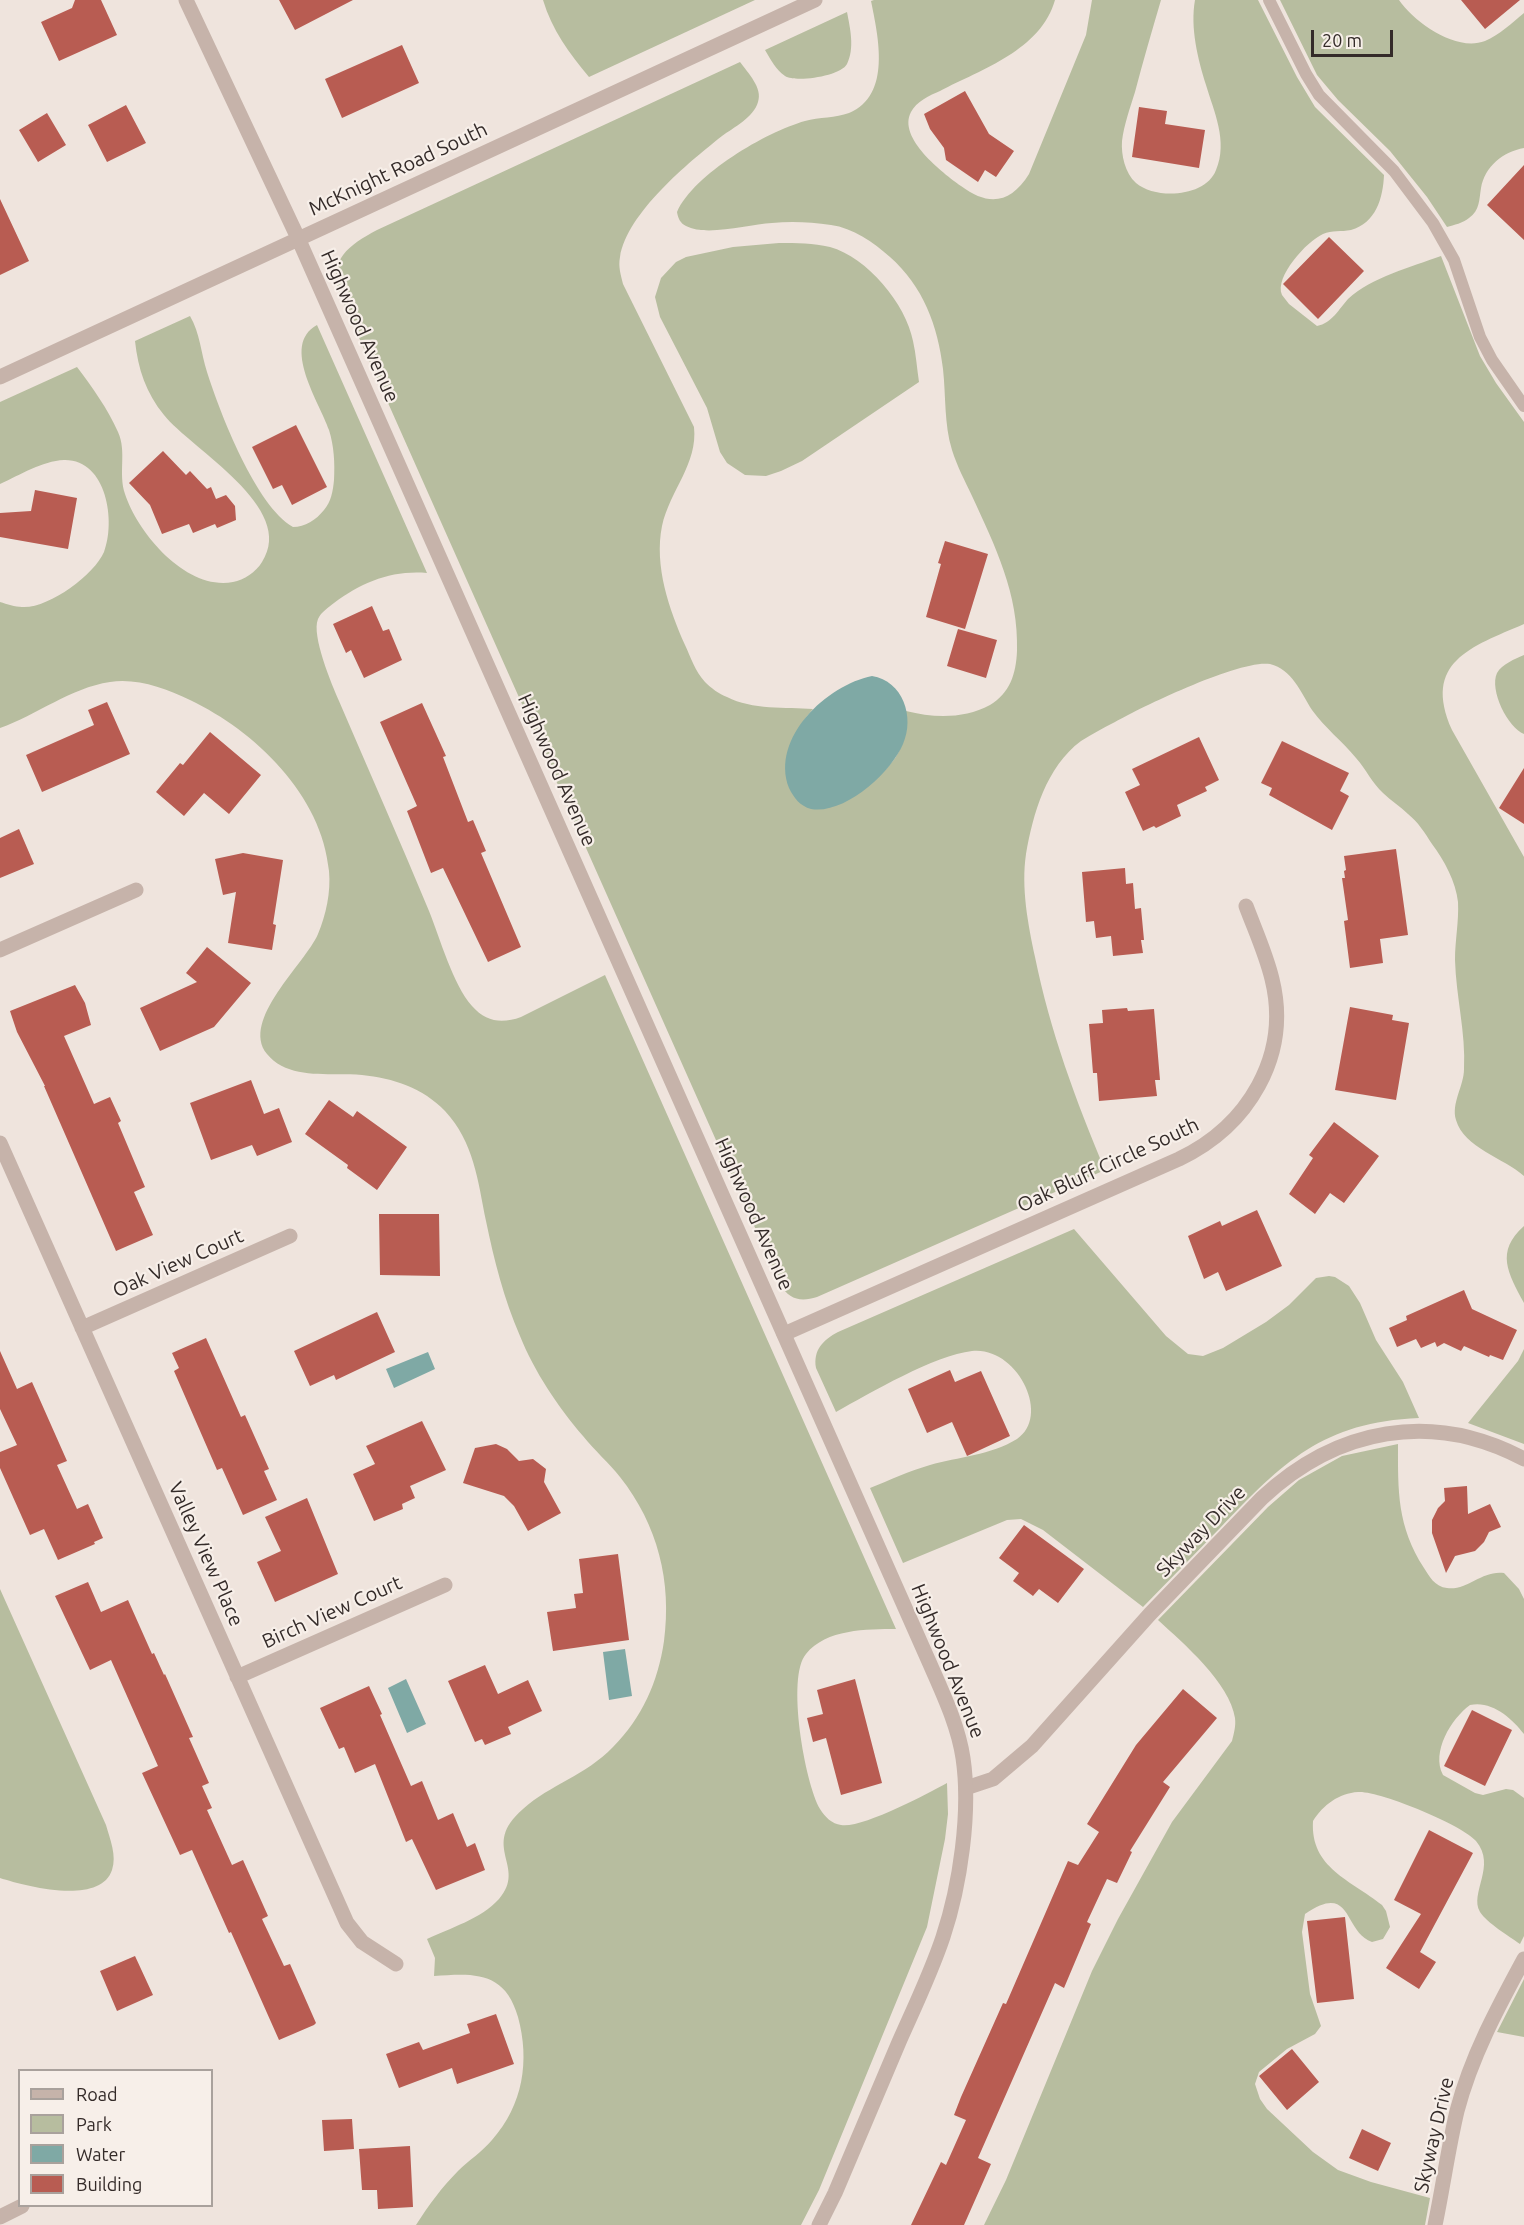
<!DOCTYPE html>
<style>
body{margin:0}
#map{position:relative;width:1524px;height:2225px;overflow:hidden;background:#efe4dd;font-family:Ubuntu,sans-serif}
canvas{display:block}
.legend{position:absolute;left:18px;top:2069px;width:195px;height:138px;box-sizing:border-box;background:#f7efe9;border:2px solid #a9a19c;margin:0;padding:8px 10px;list-style:none;font-size:18px;color:#342b29}
.legend li{display:flex;align-items:center;gap:12px;height:30px}
.legend b{width:30px;border:2px solid #a9a19c}
.scale{position:absolute;left:1311px;top:30px;width:82px;height:27px;box-sizing:border-box;border:3px solid #342b29;border-top:0;padding-left:8px;font-size:18px;line-height:21px;white-space:nowrap;color:#342b29;-webkit-text-stroke:4px #f7efe9;paint-order:stroke}
</style>
<div id="map">
<canvas width="1524" height="2225"></canvas>
<ul class="legend">
<li><b style="height:8px;background:#c6b3aa"></b>Road</li>
<li><b style="height:16px;background:#b7bd9f"></b>Park</li>
<li><b style="height:16px;background:#7fa9a5"></b>Water</li>
<li><b style="height:16px;background:#b85c52"></b>Building</li>
</ul>
<div class="scale">20 m</div>
</div>
<script>
const context = document.querySelector('canvas').getContext('2d');
context.lineJoin = 'round';
function fill(path, color) { context.fillStyle = color; context.fill(path, 'evenodd'); }
function trace(path, color, width, dash) { context.strokeStyle = color; context.lineWidth = width; context.lineCap = dash ? 'butt' : 'round'; context.setLineDash(dash || []); context.stroke(path); }
function write(font, color, halo, rows, align = 'center') {
  context.font = font + ' Ubuntu,sans-serif'; context.lineWidth = 4.5; context.setLineDash([]); context.textBaseline = 'middle'; context.strokeStyle = halo; context.fillStyle = color; for (const [text, x, y, turn = 0] of rows) {
    context.save(); context.translate(x, y); context.rotate((+turn || 0) * Math.PI / 180); context.textAlign = isNaN(turn) ? turn : align; if (halo) context.strokeText(text, 0, 0); context.fillText(text, 0, 0); context.restore();
  }
}
const green = new Path2D(`
 M543 0H755L589 77C569 53 552 30 543 0Z
 M874 0H1055C1041 50 982 69 940 91 930 95 916 102 911 112 897 138 943 173 961 186 989 207 1011 203 1029 174L1086 35 1092 0H1161C1152 31 1143 61 1135 92 1130 108 1124 125 1122 141 1121 155 1125 173 1136 183 1156 200 1206 197 1216 170 1228 141 1214 112 1206 85 1198 59 1190 28 1195 0H1258L1297 77 1315 107 1384 175C1383 198 1376 223 1351 230 1341 232 1332 230 1323 234 1307 241 1274 277 1282 295L1289 304 1317 326C1332 323 1339 309 1348 299 1372 277 1411 267 1441 256L1480 356 1496 383 1524 422V624C1471 647 1422 662 1452 730L1524 857V1176C1504 1158 1464 1148 1456 1120 1451 1103 1464 1086 1464 1069 1466 1033 1456 997 1455 960 1455 941 1459 921 1458 902 1456 882 1444 860 1432 844 1425 833 1418 822 1408 814 1400 806 1391 801 1383 793 1372 783 1366 769 1356 758 1342 741 1325 728 1312 710 1301 693 1292 669 1270 664 1241 659 1143 706 1115 722 1103 728 1092 734 1081 741 1046 767 1033 814 1026 854 1021 888 1028 924 1035 957 1050 1031 1076 1101 1105 1170L817 1297C801 1302 789 1300 780 1284L340 295C327 260 349 245 377 230L740 62C748 73 763 88 758 102 754 117 733 128 722 136 688 163 627 213 620 257 618 267 621 275 623 284L694 427C698 464 670 490 662 526 654 566 669 609 685 645 691 658 695 671 705 682 711 688 719 694 727 697 752 710 786 707 813 709 798 726 785 750 786 773L861 792C891 765 907 755 906 711 934 718 964 719 990 705 1010 693 1016 674 1017 651 1019 594 995 546 972 496 965 481 957 466 952 450 944 424 946 396 943 369 938 326 923 286 890 257 873 242 853 228 831 225 811 222 791 221 772 223 749 224 707 237 686 226 680 223 678 218 677 212 694 174 766 132 805 121 819 117 836 118 849 113 892 95 878 36 871 1Z
 M1280 0H1399C1415 23 1456 52 1485 41 1499 35 1512 23 1524 13V148C1503 152 1485 166 1481 188 1479 200 1480 210 1469 218 1463 223 1454 225 1447 227L1427 197 1390 151 1338 100 1317 75Z
 M847 12C850 28 855 48 847 64 841 76 796 83 785 76 776 70 771 60 765 50Z
 M779 243C797 243 813 243 830 247 867 257 906 304 913 341 916 354 917 369 919 382L802 461 781 471 766 476 745 475 727 463 720 452 707 408 660 317 655 297 661 278 676 262 686 257 733 247Z
 M190 316C200 333 201 353 207 372 220 413 256 506 293 527 305 527 316 520 324 510 331 502 333 491 334 480 335 463 334 446 329 430 320 403 280 345 317 325L427 573C392 570 362 582 334 603 329 607 321 612 318 619 311 635 332 685 339 701 369 771 400 841 429 911 440 938 453 985 472 1006 486 1022 502 1024 521 1017L605 975 896 1629C867 1629 826 1629 806 1654 786 1677 805 1783 820 1809 825 1817 832 1824 841 1825 861 1829 927 1794 947 1783L948 1814 945 1839 927 1927 819 2190 801 2225H416C428 2206 442 2187 458 2171 469 2160 482 2152 492 2140 523 2105 530 2061 518 2017 505 1971 474 1973 434 1976L435 1958 427 1939C450 1928 481 1919 499 1899 528 1866 479 1847 523 1809 551 1784 585 1776 613 1747 642 1718 658 1682 664 1641 672 1582 658 1525 620 1477 609 1463 595 1451 583 1436 558 1407 534 1371 520 1336 504 1299 494 1260 486 1221 478 1181 474 1142 445 1111 423 1088 393 1078 362 1075 332 1072 289 1081 267 1054 240 1020 305 964 318 934 326 915 331 892 329 871 322 795 255 731 190 700 165 688 137 678 110 682 70 688 37 715 0 728V602C7 604 15 607 22 607 48 609 94 575 104 552 116 522 107 459 64 460 42 461 20 475 0 484V402L77 367C92 387 108 409 118 432 127 452 118 473 125 494 138 534 187 591 233 582 244 580 256 572 262 562 298 508 191 449 164 415 146 393 138 369 135 341Z
 M1524 655V734C1508 728 1489 690 1497 673 1502 664 1515 659 1524 655Z
 M1524 1226V1303C1508 1273 1495 1252 1524 1226Z
 M1074 1229 1166 1336 1188 1354 1203 1356 1223 1348 1266 1322 1289 1305 1316 1278 1329 1276 1335 1277 1349 1286 1360 1303 1376 1340 1403 1382 1419 1418C1323 1422 1283 1462 1220 1528 1195 1554 1169 1580 1143 1607L1043 1530 1021 1519 1007 1520 903 1563 870 1488C890 1480 909 1471 930 1465 958 1457 991 1455 1017 1439 1052 1416 1017 1346 972 1351 935 1355 870 1393 836 1412L816 1368C813 1350 823 1340 838 1332Z
 M1524 1349V1444L1468 1423 1518 1361Z
 M1398 1444C1398 1491 1397 1526 1424 1568 1429 1576 1435 1587 1447 1588 1467 1591 1482 1570 1504 1573L1519 1589 1524 1599V1734C1512 1718 1491 1700 1470 1705 1451 1719 1431 1752 1443 1775L1475 1793 1483 1795 1506 1789 1513 1790 1524 1798V1936L1520 1944C1509 1936 1487 1923 1480 1912 1469 1893 1497 1866 1476 1841 1463 1825 1378 1790 1358 1792 1339 1793 1323 1805 1313 1821 1310 1868 1351 1880 1382 1905L1386 1911 1390 1927 1383 1939 1372 1942C1343 1932 1353 1881 1305 1914L1302 1932 1310 1994 1321 2026 1315 2034 1287 2049 1259 2072 1255 2084 1260 2099 1267 2109 1313 2152 1338 2170 1371 2182 1430 2198 1425 2225H984L1006 2180 1092 1971 1118 1919 1172 1822 1232 1741C1234 1733 1236 1726 1235 1718 1230 1683 1183 1643 1158 1620L1268 1507 1299 1480 1342 1456Z
 M0 1589 106 1825C110 1839 117 1856 112 1870 100 1906 25 1886 0 1878Z
 M1524 1979V2037L1497 2032Z`);
const water = new Path2D(`
 M872 676C903 681 915 717 903 744 891 773 844 815 811 809 800 806 794 798 789 788 770 738 827 685 872 676Z
 M428 1352 435 1369 394 1388 386 1369Z
 M625 1649 632 1696 609 1700 603 1652Z
 M406 1679 426 1724 407 1733 388 1688Z`);
const building = new Path2D(`
 M75 0H101L117 35 59 61 41 22 72 8Z
 M279 0H353L295 30Z
 M1461 0H1520L1485 29Z
 M402 45 419 83 342 118 325 79Z
 M965 91 989 134 1014 151 996 177 985 170 978 182 946 160 944 148 930 129 924 114Z
 M126 105 146 143 107 162 88 125Z
 M1139 107 1167 111 1165 124 1205 130 1199 168 1132 157Z
 M47 113 66 145 38 162 19 130Z
 M1524 165V240L1487 205Z
 M0 199 29 261 0 275Z
 M1329 237 1364 271 1318 319 1283 284Z
 M296 425 327 487 292 505 282 485 273 489 252 447Z
 M163 451 186 475 190 471 207 489 211 487 216 499 226 495 235 506 236 520 217 528 215 524 193 533 189 524 162 534 150 505 129 483Z
 M35 490 77 498 68 549 0 537V513L31 511Z
 M945 541 988 554 965 629 926 617 941 564 938 563Z
 M372 606 383 631 389 629 402 660 364 678 351 650 346 653 333 624Z
 M958 629 997 640 986 678 947 666Z
 M107 702 130 754 42 792 26 755 94 725 88 710Z
 M422 703 446 756 443 757 468 822 473 820 486 851 481 853 521 947 488 962 443 868 431 873 407 811 417 806 380 722Z
 M210 732 261 775 229 814 204 793 184 816 156 792 180 763 183 765Z
 M1199 737 1219 780 1205 787 1207 791 1177 805 1181 816 1156 828 1154 826 1143 831 1125 792 1140 785 1132 769Z
 M1282 741 1349 773 1340 791 1349 796 1332 830 1269 795 1272 788 1261 783Z
 M1524 768V824L1499 808Z
 M19 829 34 864 0 878V838Z
 M1396 849 1408 935 1380 939 1383 963 1350 968 1344 921 1348 920 1342 878H1345L1344 871 1346 870 1344 856Z
 M243 853 283 860 273 924 276 925 272 950 228 943 236 892 223 895 215 859Z
 M1125 868 1126 884 1133 883 1135 909 1141 908 1144 940H1141L1143 953 1113 956 1111 936 1096 938 1094 921 1086 922 1082 872Z
 M207 947 251 983 214 1027 160 1051 140 1008 197 982 186 973Z
 M75 985 85 1003 91 1025 64 1036 94 1104 110 1097 121 1121 118 1123 145 1187 134 1192 153 1235 116 1251 44 1086H45L17 1032 10 1011Z
 M1350 1007 1393 1015 1392 1020 1409 1023 1396 1100 1335 1090Z
 M1127 1008 1128 1011 1154 1009 1160 1080H1155L1157 1096 1099 1101 1097 1073H1093L1089 1024 1103 1023 1102 1010Z
 M251 1080 264 1114 279 1108 292 1142 257 1156 252 1145 211 1160 190 1103Z
 M329 1100 353 1117 357 1111 407 1147 377 1190 347 1168 348 1165 305 1134Z
 M1334 1122 1379 1156 1344 1203 1330 1193 1315 1214 1289 1194 1313 1158 1309 1155Z
 M1257 1210 1282 1266 1226 1291 1218 1272 1204 1279 1188 1236 1220 1221 1222 1226Z
 M379 1214H439L440 1276 380 1275Z
 M1464 1290 1472 1309 1517 1330 1503 1360 1490 1355 1489 1357 1464 1346 1461 1351 1444 1343 1437 1347 1435 1342 1421 1348 1416 1339 1397 1347 1389 1328 1407 1320 1406 1316Z
 M377 1312 395 1352 336 1380 334 1375 310 1386 294 1351Z
 M206 1338 241 1417 245 1415 269 1469 264 1471 277 1500 243 1515 222 1468 217 1470 174 1371 179 1368 172 1353Z
 M0 1351 17 1389 32 1382 67 1461 57 1465 77 1509 88 1504 103 1538 94 1542 95 1544 58 1560 44 1529 30 1535 0 1468V1452L17 1445 0 1409Z
 M950 1370 955 1382 981 1371 1010 1436 967 1456 952 1422 927 1433 908 1389Z
 M422 1421 446 1470 410 1486 415 1498 402 1504 403 1509 374 1521 353 1474 375 1464 366 1446Z
 M496 1444 507 1449 519 1461 533 1459 546 1469 544 1482 561 1513 528 1531 514 1506 504 1496 463 1483 475 1448Z
 M1467 1486 1468 1514 1490 1504 1501 1527 1489 1532 1484 1542 1475 1551 1455 1556 1446 1573 1432 1533V1520L1438 1508 1445 1501 1444 1488Z
 M307 1498 338 1574 275 1602 257 1562 281 1551 265 1517Z
 M1024 1525 1084 1569 1058 1603 1039 1589 1033 1596 1013 1581 1019 1573 999 1558Z
 M618 1554 629 1640 553 1651 547 1612 576 1608 574 1594 583 1593 579 1559Z
 M88 1582 101 1612 128 1600 152 1654 154 1653 164 1675 165 1674 193 1737 189 1738 209 1783 202 1786 212 1808 207 1810 232 1865 243 1860 268 1916 262 1919 284 1966 290 1964 316 2023 314 2025 279 2040 231 1932 229 1933 192 1850 180 1855 142 1773 158 1766 111 1660 90 1670 55 1596Z
 M485 1665 498 1694 528 1680 542 1711 508 1727 511 1734 485 1745 482 1739 475 1742 448 1681Z
 M855 1679 882 1783 841 1795 826 1738 813 1742 807 1718 823 1714 817 1690Z
 M369 1686 382 1714 380 1715 411 1786 422 1781 438 1820 453 1813 467 1847 475 1843 485 1870 436 1890 412 1839 406 1842 375 1764 355 1773 344 1747 339 1749 320 1708Z
 M1183 1689 1217 1718 1163 1782 1170 1787 1130 1851 1132 1852 1117 1883 1107 1879 1087 1922 1091 1924 1064 1988 1055 1983 978 2158 991 2164 964 2225H911L941 2162 946 2165 966 2120 954 2115 961 2097 1003 2003 1006 2004 1068 1861 1078 1865 1099 1832 1087 1824 1136 1745Z
 M1472 1710 1512 1730 1485 1786 1444 1766Z
 M1429 1830 1473 1853 1420 1952 1436 1962 1419 1989 1386 1968 1421 1914 1394 1900Z
 M1345 1917 1354 1999 1317 2003 1307 1921Z
 M135 1956 153 1995 117 2011 100 1971Z
 M496 2014 514 2064 457 2084 452 2068 399 2088 386 2054 419 2042 423 2050 470 2033 467 2024Z
 M1292 2049 1319 2082 1287 2110 1259 2076Z
 M352 2119 354 2149 324 2151 322 2120Z
 M1362 2129 1391 2143 1378 2171 1349 2158Z
 M410 2146 413 2207 378 2209 377 2190H362L359 2149Z`);
const service = new Path2D(`
 M1269 0 1306 74 1319 95 1394 171 1433 223 1454 260 1480 337 1492 360 1524 406`);
const minor = new Path2D(`
 M0 950 136 890
 M0 1143 347 1923 362 1942 396 1964
 M82 1328 290 1236
 M784 1334 1179 1159C1248 1126 1291 1056 1272 979 1266 954 1255 930 1246 906
 M237 1677 445 1585
 M966 1788 993 1779 1032 1746 1150 1614 1262 1498C1337 1428 1432 1410 1524 1459
 M0 2217 22 2206
 M1435 2225C1443 2187 1448 2149 1457 2111 1471 2057 1498 2007 1524 1959`);
const tertiary = new Path2D(`
 M186 0 298 238 930 1664C943 1694 958 1725 963 1758 971 1812 960 1886 943 1937 931 1973 914 2008 899 2042 878 2092 856 2143 835 2193L819 2225
 M0 377 815 0`);
const streetNames = [
 ["McKnight Road South",398,169,-25],
 ["Highwood Avenue",360,326,66],
 ["Highwood Avenue",557,770,66],
 ["Oak Bluff Circle South",1108,1165,-25],
 ["Highwood Avenue",754,1214,66],
 ["Oak View Court",178,1263,-24],
 ["Skyway Drive",1201,1531,-46],
 ["Valley View Place",206,1554,66],
 ["Birch View Court",332,1612,-24],
 ["Highwood Avenue",948,1661,68],
 ["Skyway Drive",1434,2135,-77]
];
fill(green, '#b7bd9f');
fill(water, '#7fa9a5');
fill(building, '#b85c52');
trace(service, '#c6b3aa', 12);
trace(minor, '#c6b3aa', 15);
trace(tertiary, '#c6b3aa', 15);
write('20px', '#342b29', '#f7efe9', streetNames);
</script>
